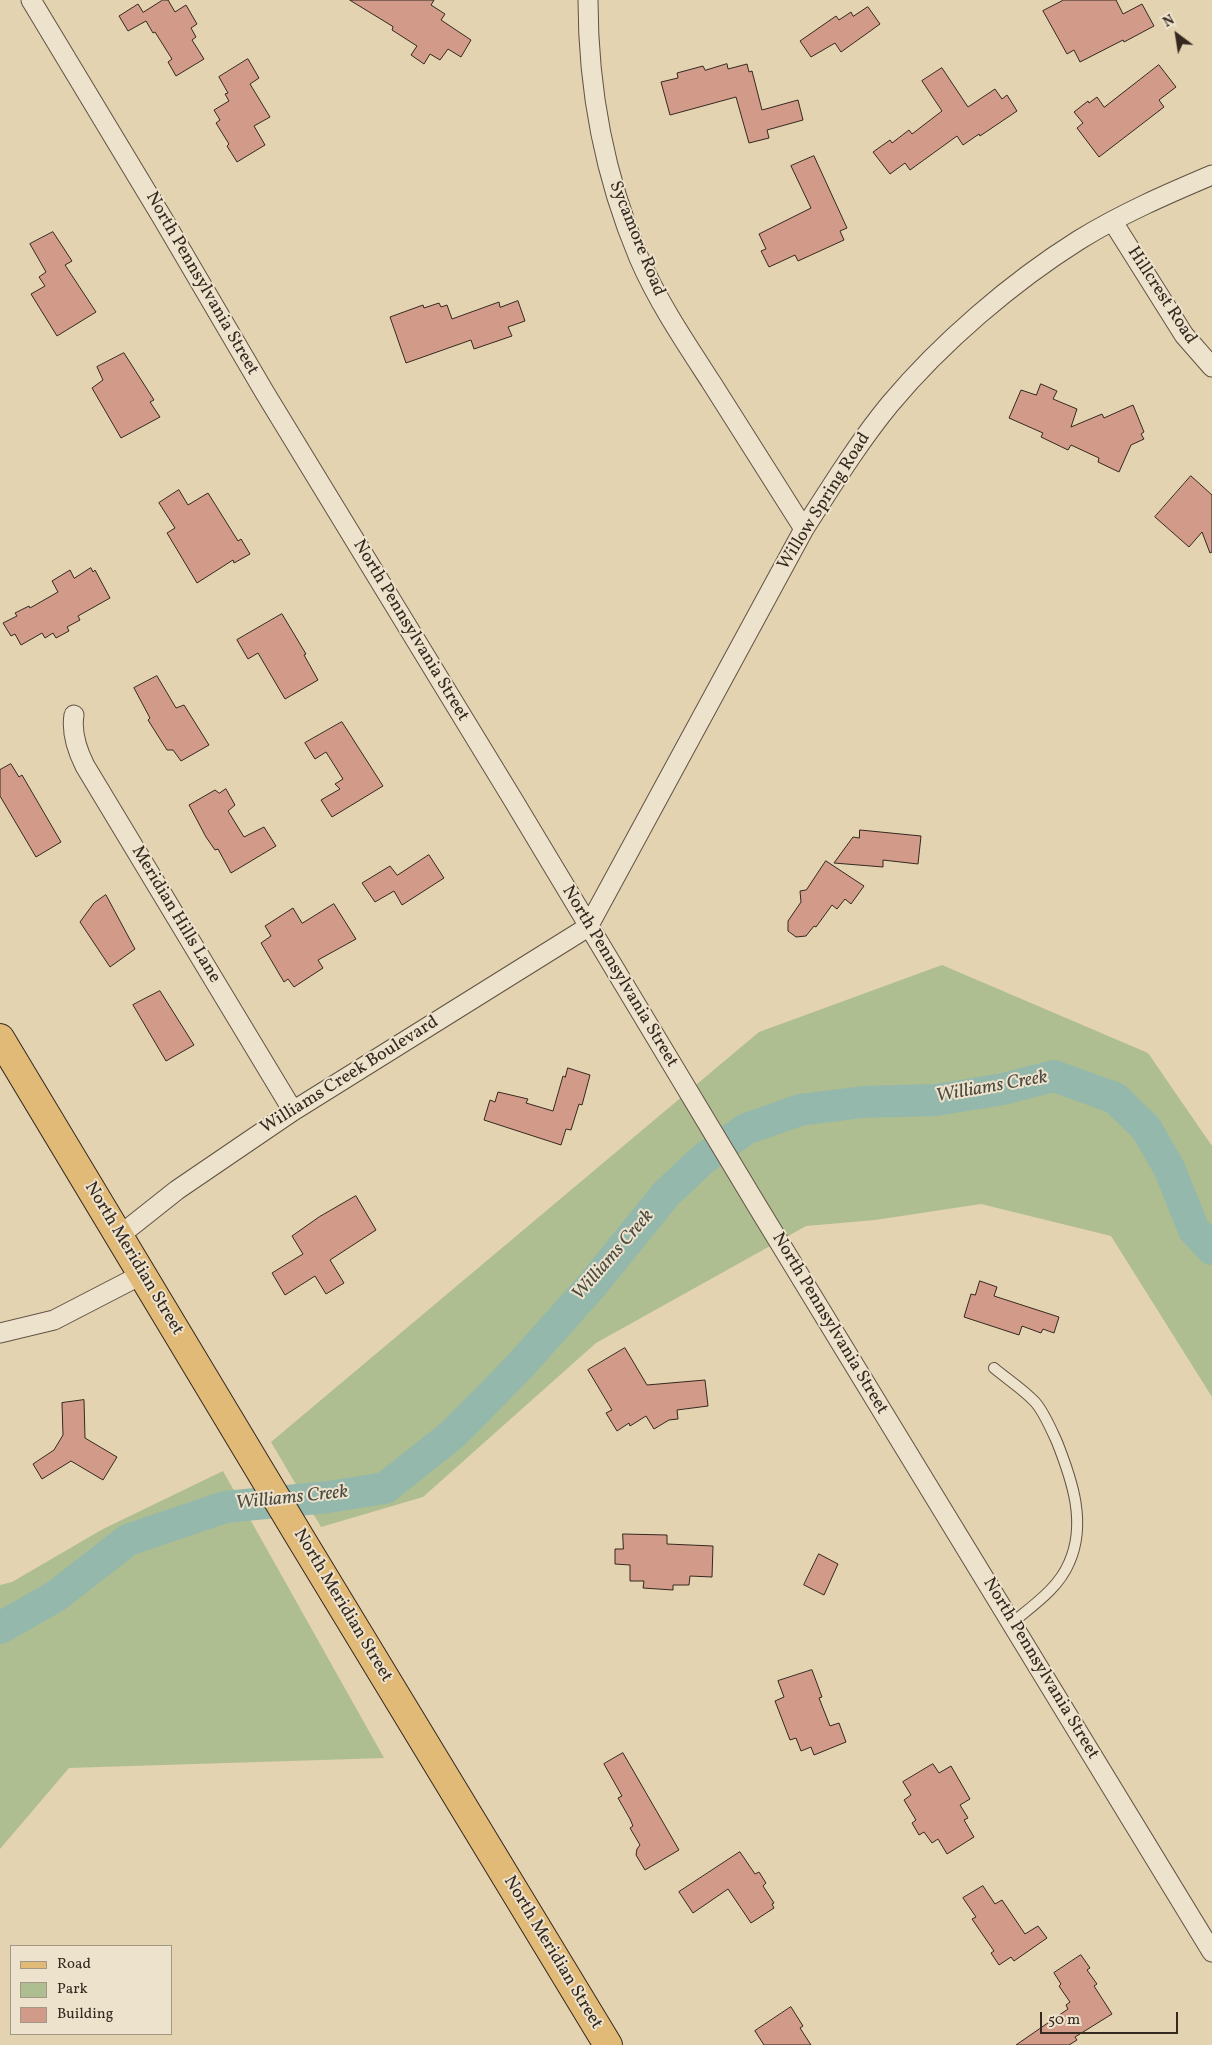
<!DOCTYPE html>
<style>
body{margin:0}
#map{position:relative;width:1212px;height:2045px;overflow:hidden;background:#e4d3b1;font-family:Vollkorn,serif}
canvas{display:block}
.legend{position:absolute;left:10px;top:1945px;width:162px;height:90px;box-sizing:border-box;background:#ede2cc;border:1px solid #a39887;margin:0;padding:6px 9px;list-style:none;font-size:15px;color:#34281f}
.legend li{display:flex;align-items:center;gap:10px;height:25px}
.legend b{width:25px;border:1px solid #a39887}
.north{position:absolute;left:1152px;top:10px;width:50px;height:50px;-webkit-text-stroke:4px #ede2cc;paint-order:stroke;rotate:329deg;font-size:14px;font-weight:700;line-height:20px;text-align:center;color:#34281f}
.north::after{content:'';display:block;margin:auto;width:18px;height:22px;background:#34281f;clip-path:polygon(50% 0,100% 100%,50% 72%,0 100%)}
.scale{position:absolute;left:1040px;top:2012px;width:138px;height:22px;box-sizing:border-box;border:2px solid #34281f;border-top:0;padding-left:6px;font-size:15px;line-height:18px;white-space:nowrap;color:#34281f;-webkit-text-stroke:4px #ede2cc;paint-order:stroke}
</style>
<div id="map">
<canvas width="1212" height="2045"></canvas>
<ul class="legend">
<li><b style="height:6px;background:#e2ba78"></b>Road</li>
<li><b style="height:14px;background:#aebe90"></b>Park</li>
<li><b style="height:14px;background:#d29b89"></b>Building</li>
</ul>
<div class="north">N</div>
<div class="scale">50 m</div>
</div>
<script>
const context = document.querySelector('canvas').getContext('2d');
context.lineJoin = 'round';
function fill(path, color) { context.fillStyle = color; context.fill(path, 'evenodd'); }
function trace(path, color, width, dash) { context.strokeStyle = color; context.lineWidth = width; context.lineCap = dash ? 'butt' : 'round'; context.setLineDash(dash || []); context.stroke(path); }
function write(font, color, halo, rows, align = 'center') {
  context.font = font + ' Vollkorn,serif'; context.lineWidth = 4; context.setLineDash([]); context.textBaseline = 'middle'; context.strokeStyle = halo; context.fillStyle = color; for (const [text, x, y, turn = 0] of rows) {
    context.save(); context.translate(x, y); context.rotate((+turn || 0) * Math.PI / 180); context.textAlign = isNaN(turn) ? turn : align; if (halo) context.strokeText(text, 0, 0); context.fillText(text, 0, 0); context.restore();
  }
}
const green = new Path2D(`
 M942 965 1148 1053 1212 1146V1397L1111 1236 981 1204 875 1220 806 1226 596 1343 423 1497 321 1527 271 1442 759 1032Z
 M223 1471 384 1758 69 1768 0 1849V1585L12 1582 103 1529Z`);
const river = new Path2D(`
 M0 1628 56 1596 128 1540 225 1507 328 1497 385 1488 453 1434 519 1367 593 1284 666 1194 703 1159 746 1129 800 1110 863 1102 936 1100 1003 1089 1054 1076 1115 1098 1146 1128 1169 1168 1194 1230 1212 1249`);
const building = new Path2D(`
 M163 0H168L175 12 186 5 197 24 191 28 196 37 192 40 204 59 176 76 168 62 172 59 155 32 153 33 146 21 128 31 119 16 138 4 143 12Z
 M350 0H434L431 5 445 14 441 20 471 40 461 57 448 49 440 60 430 54 424 64 411 55 417 46 392 30 393 27Z
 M1064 0H1116L1123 14 1142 4 1154 26 1124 42 1123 40 1080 62 1074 50 1067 54 1043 11Z
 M868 7 880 24 841 52 835 43 811 57 800 41 836 16 839 20 851 12 853 16Z
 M248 59 259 78 250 84 270 117 254 126 265 145 237 162 227 146 229 144 216 123 220 120 214 110 229 101 225 94 228 93 219 77Z
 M727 64 728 69 747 64 749 72 752 71 762 110 798 100 803 120 767 130 769 138 749 143 736 97 670 115 661 82 678 78 677 73 703 66 705 70Z
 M1159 65 1176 87 1159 100 1164 107 1099 157 1077 128 1083 123 1074 112 1088 101 1089 103 1097 97 1104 107Z
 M942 68 968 107 995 89 1002 99 1007 95 1017 111 980 136 979 134 963 145 957 136 910 170 905 163 890 174 873 152 890 140 892 143 909 130 912 134 942 111 922 81Z
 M814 156 847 228 840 231 844 240 798 261 795 255 769 267 761 251 766 249 759 234 811 208 791 166Z
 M53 232 72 261 65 265 96 312 57 336 31 294 45 286 39 277 46 272 30 244Z
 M518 301 525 321 508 327 512 336 474 349 471 340 406 363 390 317 423 305 424 308 439 303 441 307 447 305 452 319 499 302 500 307Z
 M124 353 154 400 150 402 160 417 121 438 92 388 103 380 97 367Z
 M1041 384 1057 391 1053 399 1077 409 1071 427 1102 414 1104 418 1133 405 1144 432 1141 434 1144 439 1131 445 1119 472 1098 462 1099 458 1071 445 1068 450 1041 437 1043 433 1009 418 1021 390 1036 395Z
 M1191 476 1212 495V552L1210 553 1202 532 1189 547 1155 517Z
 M179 490 188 505 208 493 238 541 241 539 250 554 234 563 233 560 197 583 167 533 175 528 159 503Z
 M91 568 93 572 95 570 110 598 78 616 80 620 67 627 69 631 56 638 53 633 45 638 42 633 21 645 15 634 11 636 3 623 17 616 15 613 29 606 30 608 58 592 52 581 70 570 74 578Z
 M282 614 306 654 304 655 318 680 285 699 258 653 248 659 237 640Z
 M157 676 176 708 184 705 209 745 181 761 173 750H167L148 720 150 718 134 688Z
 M342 722 383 786 332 817 321 800 340 789 335 784 343 779 326 752 315 759 305 743Z
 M11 764 19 777 22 775 61 842 36 857 0 796V770Z
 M226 789 235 805 228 811 244 837 264 827 276 846 231 873 218 849 215 850 206 837 189 805 215 790 219 793Z
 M860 830 921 836 918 864 883 860V867L834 863 853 837 859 838Z
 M429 855 444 878 402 905 394 891 375 902 362 883 390 866 397 875Z
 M826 861 864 886 851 904 845 899 837 909 832 905 816 927 814 926 806 936 796 937 788 931V921L801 902 800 891 806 890Z
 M106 895 135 949 110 967 80 922 94 903Z
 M334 904 356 939 318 960 323 968 294 987 288 979 284 982 261 943 271 936 265 926 293 908 302 923Z
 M160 991 194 1045 166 1061 133 1005Z
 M568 1068 590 1075 582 1105 579 1104 571 1130 566 1129 561 1145 484 1120 490 1100 495 1102 498 1092 528 1099 526 1103 553 1111 563 1076 565 1077Z
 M356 1196 376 1230 330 1260 344 1283 326 1294 315 1276 285 1295 272 1273 303 1254 292 1236 319 1217Z
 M980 1281 997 1287 994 1296 1059 1317 1054 1333 1043 1329 1041 1333 1022 1326 1019 1335 964 1317 971 1294 975 1295Z
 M625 1348 647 1385 705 1380 708 1406 677 1410 678 1419 669 1420 654 1429 646 1416 630 1426 629 1423 617 1431 606 1413 612 1410 588 1370Z
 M84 1400 85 1438 117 1457 103 1480 71 1461 42 1479 33 1464 54 1450 63 1435 62 1403Z
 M623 1534 667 1535V1544L713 1546 712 1577 690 1576 689 1585H673V1590L643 1588 644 1581H630V1565L615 1564V1549H623Z
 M819 1554 838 1564 824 1595 804 1585Z
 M812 1670 822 1697 819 1698 830 1726 839 1723 846 1742 814 1755 811 1747 801 1751 796 1738 790 1740 775 1701 784 1697 778 1681Z
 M623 1753 679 1850 645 1870 636 1855 637 1849 640 1845 630 1828 633 1826 630 1819 618 1798 622 1796 604 1764Z
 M933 1764 939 1773 951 1766 970 1799 960 1805 968 1818 964 1820 974 1837 947 1854 938 1839 932 1843 924 1832 919 1835 912 1823 916 1820 904 1800 911 1795 903 1782Z
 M740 1852 755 1874 759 1872 766 1883 763 1886 774 1903 772 1904 774 1908 751 1923 728 1889 693 1913 679 1892Z
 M983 1886 995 1904 1002 1900 1025 1934 1038 1926 1047 1938 1014 1961 1011 1957 999 1965 991 1953 994 1951 972 1919 976 1917 963 1898Z
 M1081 1955 1090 1968 1087 1970 1097 1984 1094 1986 1112 2014 1075 2037 1077 2040 1069 2045H1016L1068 2009 1066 2005 1070 2002 1059 1986 1061 1984 1054 1973Z
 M791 2007 803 2026 800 2028 811 2045H764L755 2031Z`);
const lane = new Path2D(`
 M994 1368C1007 1379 1023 1389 1035 1402 1044 1412 1051 1429 1057 1442 1072 1480 1087 1523 1069 1563 1058 1589 1032 1606 1012 1623`);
const street = new Path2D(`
 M31 0 163 219 265 393 512 798 756 1204 1212 1952
 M588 0C588 90 604 175 639 258 658 302 685 342 711 382 742 431 773 480 804 529
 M1113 222 1184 335 1212 367
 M74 715C71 733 77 750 85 766L293 1111
 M119 1236 177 1190 293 1111 588 927 804 529C831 487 858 443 890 404 941 343 1012 282 1079 240 1121 214 1167 194 1212 175
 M0 1333 54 1320 143 1274`);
const primary = new Path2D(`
 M0 1038 301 1539 608 2045`);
const streetNames = [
 ["Sycamore Road",636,239,68],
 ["North Pennsylvania Street",201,284,60],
 ["Hillcrest Road",1161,296,57],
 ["Willow Spring Road",825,502,-58],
 ["North Pennsylvania Street",410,631,59],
 ["Meridian Hills Lane",175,915,59],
 ["North Pennsylvania Street",619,977,59],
 ["Williams Creek Boulevard",350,1076,-32],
 ["North Meridian Street",133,1259,59],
 ["North Pennsylvania Street",829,1324,59],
 ["North Meridian Street",342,1606,59],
 ["North Pennsylvania Street",1040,1669,59],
 ["North Meridian Street",552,1953,59]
];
const waterNames = [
 ["Williams Creek",992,1088,-10],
 ["Williams Creek",614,1256,-49],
 ["Williams Creek",292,1499,-6]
];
fill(green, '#aebe90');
trace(river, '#95b8ac', 32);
fill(building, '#d29b89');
trace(building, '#34281f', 1);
trace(lane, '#605344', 12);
trace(street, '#605344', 21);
trace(primary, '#34281f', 30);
trace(lane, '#ede2cc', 10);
trace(street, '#ede2cc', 19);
trace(primary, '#e2ba78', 28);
write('18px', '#34281f', '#ede2cc', streetNames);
write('italic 19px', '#4c4c42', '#ede2cc', waterNames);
</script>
